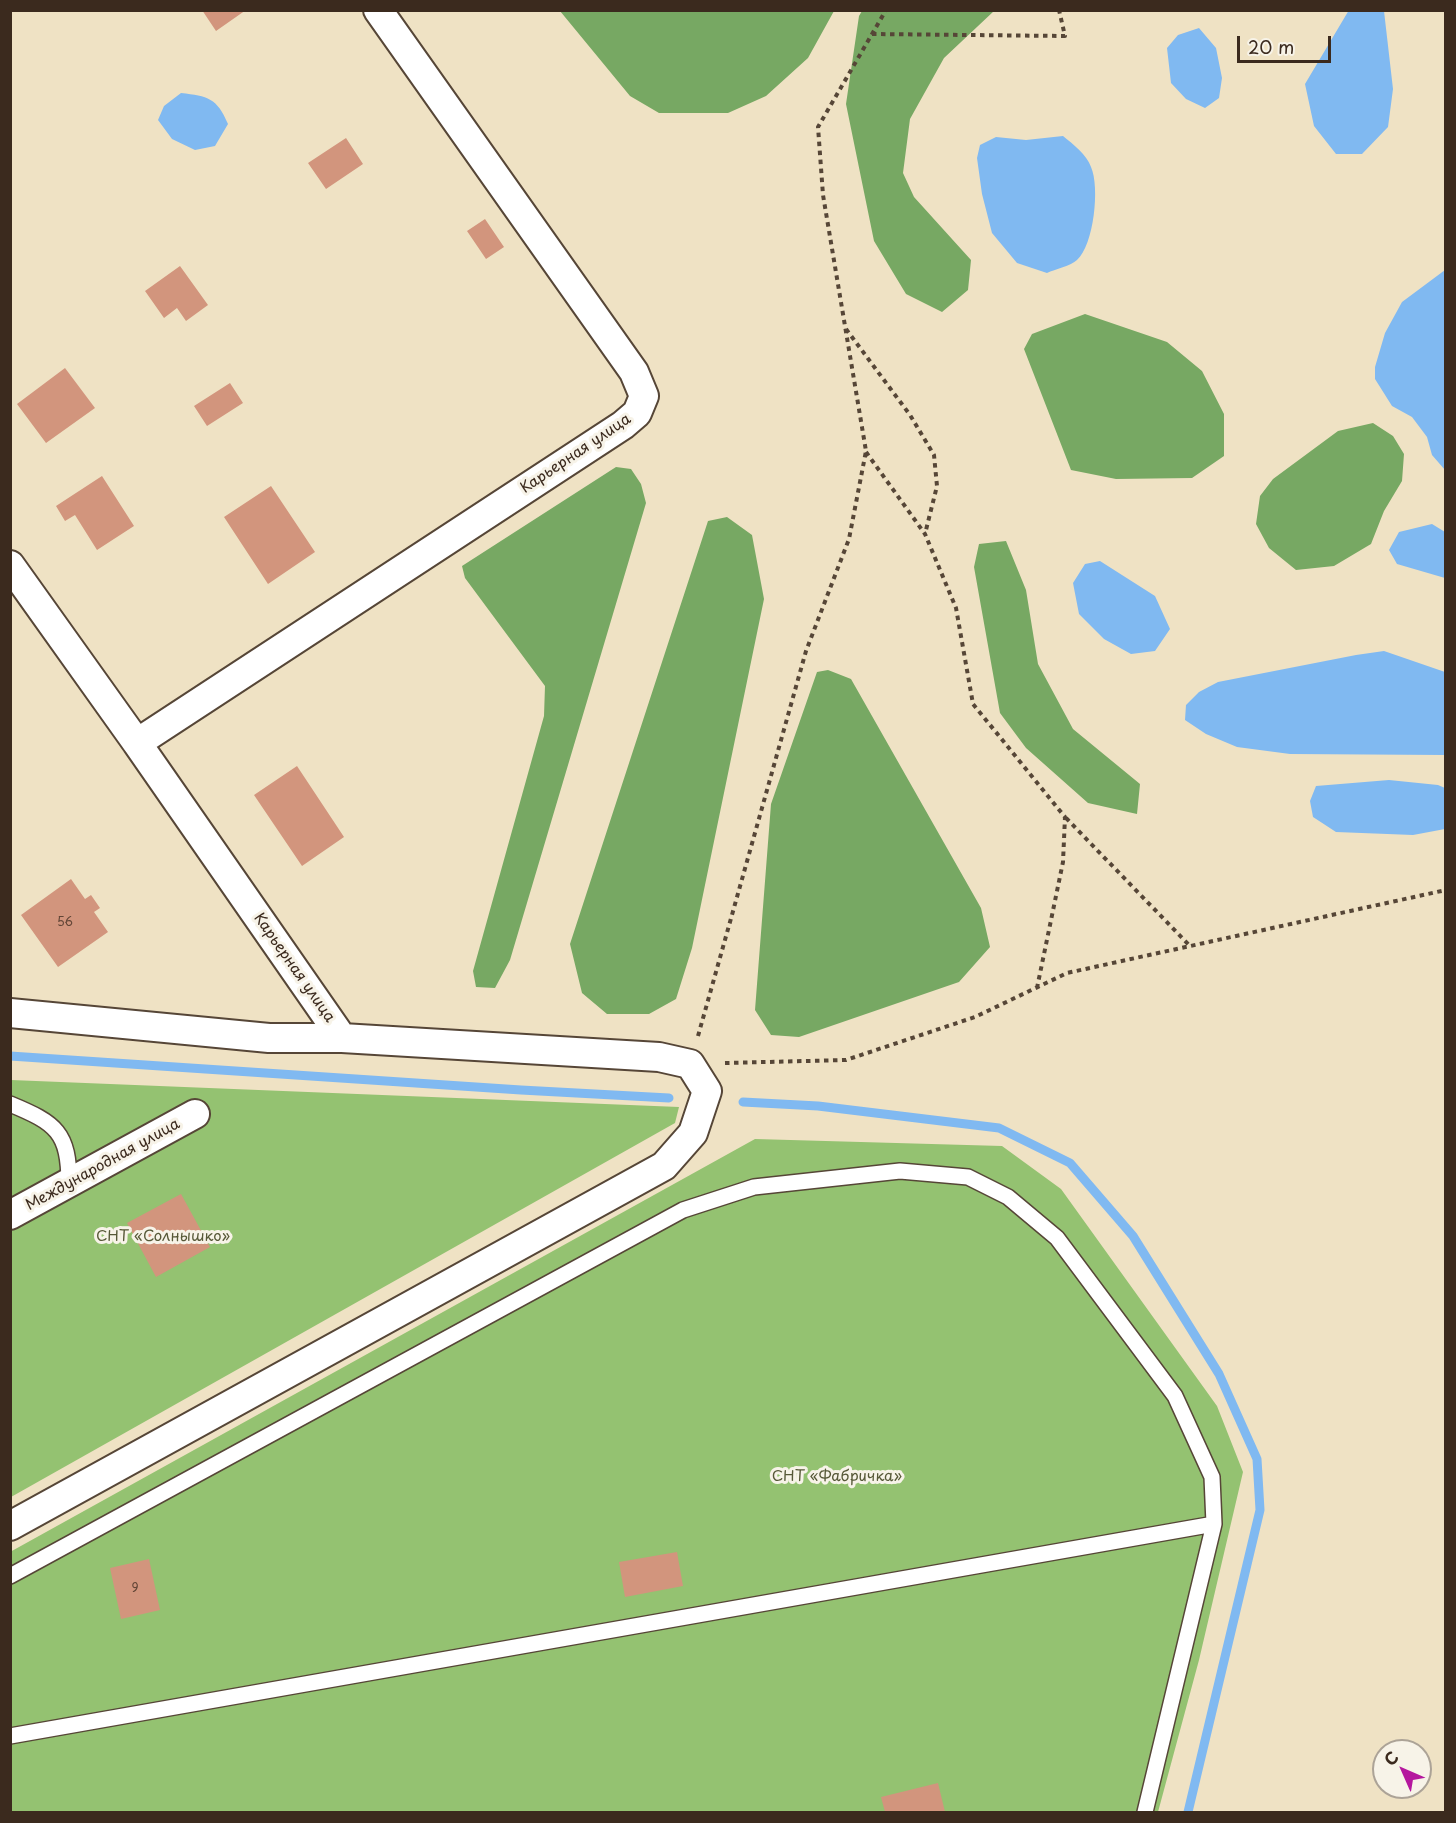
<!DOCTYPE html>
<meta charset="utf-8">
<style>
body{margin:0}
#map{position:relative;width:1456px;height:1823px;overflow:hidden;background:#efe2c4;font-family:"Playpen Sans",sans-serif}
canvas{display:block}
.frame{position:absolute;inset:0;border:12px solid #3b2a1e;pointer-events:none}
.north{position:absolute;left:1372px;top:1739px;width:60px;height:60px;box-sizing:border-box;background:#f7f3e8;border:2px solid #aca397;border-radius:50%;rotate:315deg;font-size:16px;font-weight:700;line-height:24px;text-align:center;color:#3b2a1e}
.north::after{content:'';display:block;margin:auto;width:21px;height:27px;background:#b5179e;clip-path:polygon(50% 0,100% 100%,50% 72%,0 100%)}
.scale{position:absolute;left:1237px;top:36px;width:94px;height:27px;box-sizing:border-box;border:3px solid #3b2a1e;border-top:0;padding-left:8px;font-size:18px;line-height:21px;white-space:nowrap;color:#3b2a1e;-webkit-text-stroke:4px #f7f3e8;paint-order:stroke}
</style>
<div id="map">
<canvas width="1456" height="1823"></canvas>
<div class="frame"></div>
<div class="north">С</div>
<div class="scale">20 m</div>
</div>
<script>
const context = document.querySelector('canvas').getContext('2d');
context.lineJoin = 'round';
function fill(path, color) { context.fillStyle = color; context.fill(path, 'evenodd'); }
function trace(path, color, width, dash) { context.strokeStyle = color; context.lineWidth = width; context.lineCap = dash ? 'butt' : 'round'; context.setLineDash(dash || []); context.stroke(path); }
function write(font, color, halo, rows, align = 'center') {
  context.font = font + ' "Playpen Sans",sans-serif'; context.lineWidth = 6; context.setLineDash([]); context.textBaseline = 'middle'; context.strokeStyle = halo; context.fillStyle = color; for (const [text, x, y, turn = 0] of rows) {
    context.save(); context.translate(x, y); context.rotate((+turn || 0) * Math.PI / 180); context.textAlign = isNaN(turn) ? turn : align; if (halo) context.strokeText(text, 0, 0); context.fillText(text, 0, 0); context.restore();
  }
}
const green = new Path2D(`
 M11 1080 679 1107 675 1123 11 1497Z
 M755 1139 1002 1146 1061 1189 1217 1406 1243 1472 1199 1660 1158 1812H11L10 1552Z`);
const forest = new Path2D(`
 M560 11H834L808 58 766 96 728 113H659L630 96Z
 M862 11H994L944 58 910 119 903 173 914 197 971 260 968 290 942 312 906 294 874 241 846 104 859 16Z
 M1085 314 1167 342 1202 371 1224 414V456L1192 478 1116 479 1071 470 1024 349 1032 334Z
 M1373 423 1393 436 1404 454 1402 481 1384 511 1371 544 1334 566 1296 570 1269 548 1256 524 1260 496 1273 479 1338 431Z
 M616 467 631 469 641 484 646 503 510 960 495 988 476 987 473 971 544 716 545 686 465 578 462 566Z
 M727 517 752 535 764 599 692 948 676 999 649 1014H607L582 993 570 944 708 521Z
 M1006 541 1026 590 1038 664 1073 729 1140 784 1137 814 1088 803 1026 748 1000 713 974 567 979 544Z
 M828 670 851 679 981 908 990 947 959 982 799 1037 771 1035 755 1010 771 804 817 672Z`);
const water = new Path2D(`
 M1349 10 1384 11 1393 89 1388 127 1362 154H1336L1314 126 1305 84Z
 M1199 28 1216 48 1222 78 1219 98 1205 108 1186 99 1171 83 1167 48 1178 35Z
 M181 93C208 96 217 98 228 124L215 146 195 150 172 139 158 120 164 106Z
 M1063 136C1073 144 1087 155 1091 167 1100 187 1094 245 1077 260 1071 266 1055 269 1047 273L1017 263 992 233 982 194 977 158 980 145 996 137 1026 140Z
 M1445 270V470L1432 455 1427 437 1412 417 1392 406 1375 379V367L1385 333 1402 302Z
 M1432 524 1445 532V578L1397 564 1389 550 1399 532Z
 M1100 561 1155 596 1170 629 1155 651 1131 654 1104 639 1079 614 1073 583 1085 564Z
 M1384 651 1445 672V755L1290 754 1237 747 1206 734 1185 720 1186 705 1199 692 1218 682 1356 655Z
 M1389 780 1438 785 1445 788V829L1413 835 1336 832 1313 817 1310 801 1316 786Z`);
const stream = new Path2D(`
 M10 1056 521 1090 669 1098
 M743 1102 818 1106 999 1128 1070 1163 1133 1236 1219 1374 1257 1459 1260 1510 1188 1812`);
const building = new Path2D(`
 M202 10H246L216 31Z
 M346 138 363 164 326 189 308 163Z
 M485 219 504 247 486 259 467 231Z
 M180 266 208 305 186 321 177 308 164 318 145 291Z
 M65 368 95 408 46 443 17 404Z
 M230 383 243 403 207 426 194 406Z
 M102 476 134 526 97 550 75 515 65 521 56 506Z
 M271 486 315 552 268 584 224 517Z
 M297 766 344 837 302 866 254 795Z
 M71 879 85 899 91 895 100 908 94 912 108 932 58 967 21 915Z
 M181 1194 210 1247 156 1277 127 1223Z
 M677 1552 683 1586 625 1597 619 1562Z
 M149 1559 160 1610 121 1619 110 1568Z
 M938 1783 945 1812H885L881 1797Z`);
const path = new Path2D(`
 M872 34 1065 36 1059 10
 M846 329 910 415 934 455 937 486 925 534
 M866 452 925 534 956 608 973 704 1065 817 1063 862 1037 988
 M1066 818 1190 946
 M698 1036 806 651 849 539 866 451 823 195 818 127 886 10
 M725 1063 846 1060 975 1017 1067 973 1446 890`);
const service = new Path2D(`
 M10 1104C56 1123 69 1132 69 1184
 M10 1576 683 1210 754 1187 900 1171 968 1177 1008 1197 1057 1238 1175 1396 1212 1477 1214 1524
 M10 1736 1214 1524 1145 1812`);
const minor = new Path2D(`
 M10 565 137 743
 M10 1013 269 1038H342L659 1057 690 1064 707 1091 693 1133 664 1166 10 1526
 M342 1038 137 743 623 425 637 413 644 396 634 372 378 10
 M10 1215 195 1114`);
const numberNames = [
 ["56",65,923],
 ["9",135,1589]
];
const streetNames = [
 ["Карьерная улица",576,454,-34],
 ["Карьерная улица",294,968,55],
 ["Международная улица",103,1165,-29]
];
const parkNames = [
 ["СНТ «Солнышко»",163,1237],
 ["СНТ «Фабричка»",837,1477]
];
fill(green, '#94c271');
fill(forest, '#77a863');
fill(water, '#80b9f1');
trace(stream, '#80b9f1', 9);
fill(building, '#d2957d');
trace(service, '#564637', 18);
trace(minor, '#564637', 32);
trace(path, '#564637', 4, [4.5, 4.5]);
trace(service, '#fff', 15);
trace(minor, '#fff', 28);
write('12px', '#614536', null, numberNames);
write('15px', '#3b2a1e', '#f7f3e8', streetNames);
write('15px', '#565837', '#f7f3e8', parkNames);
</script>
